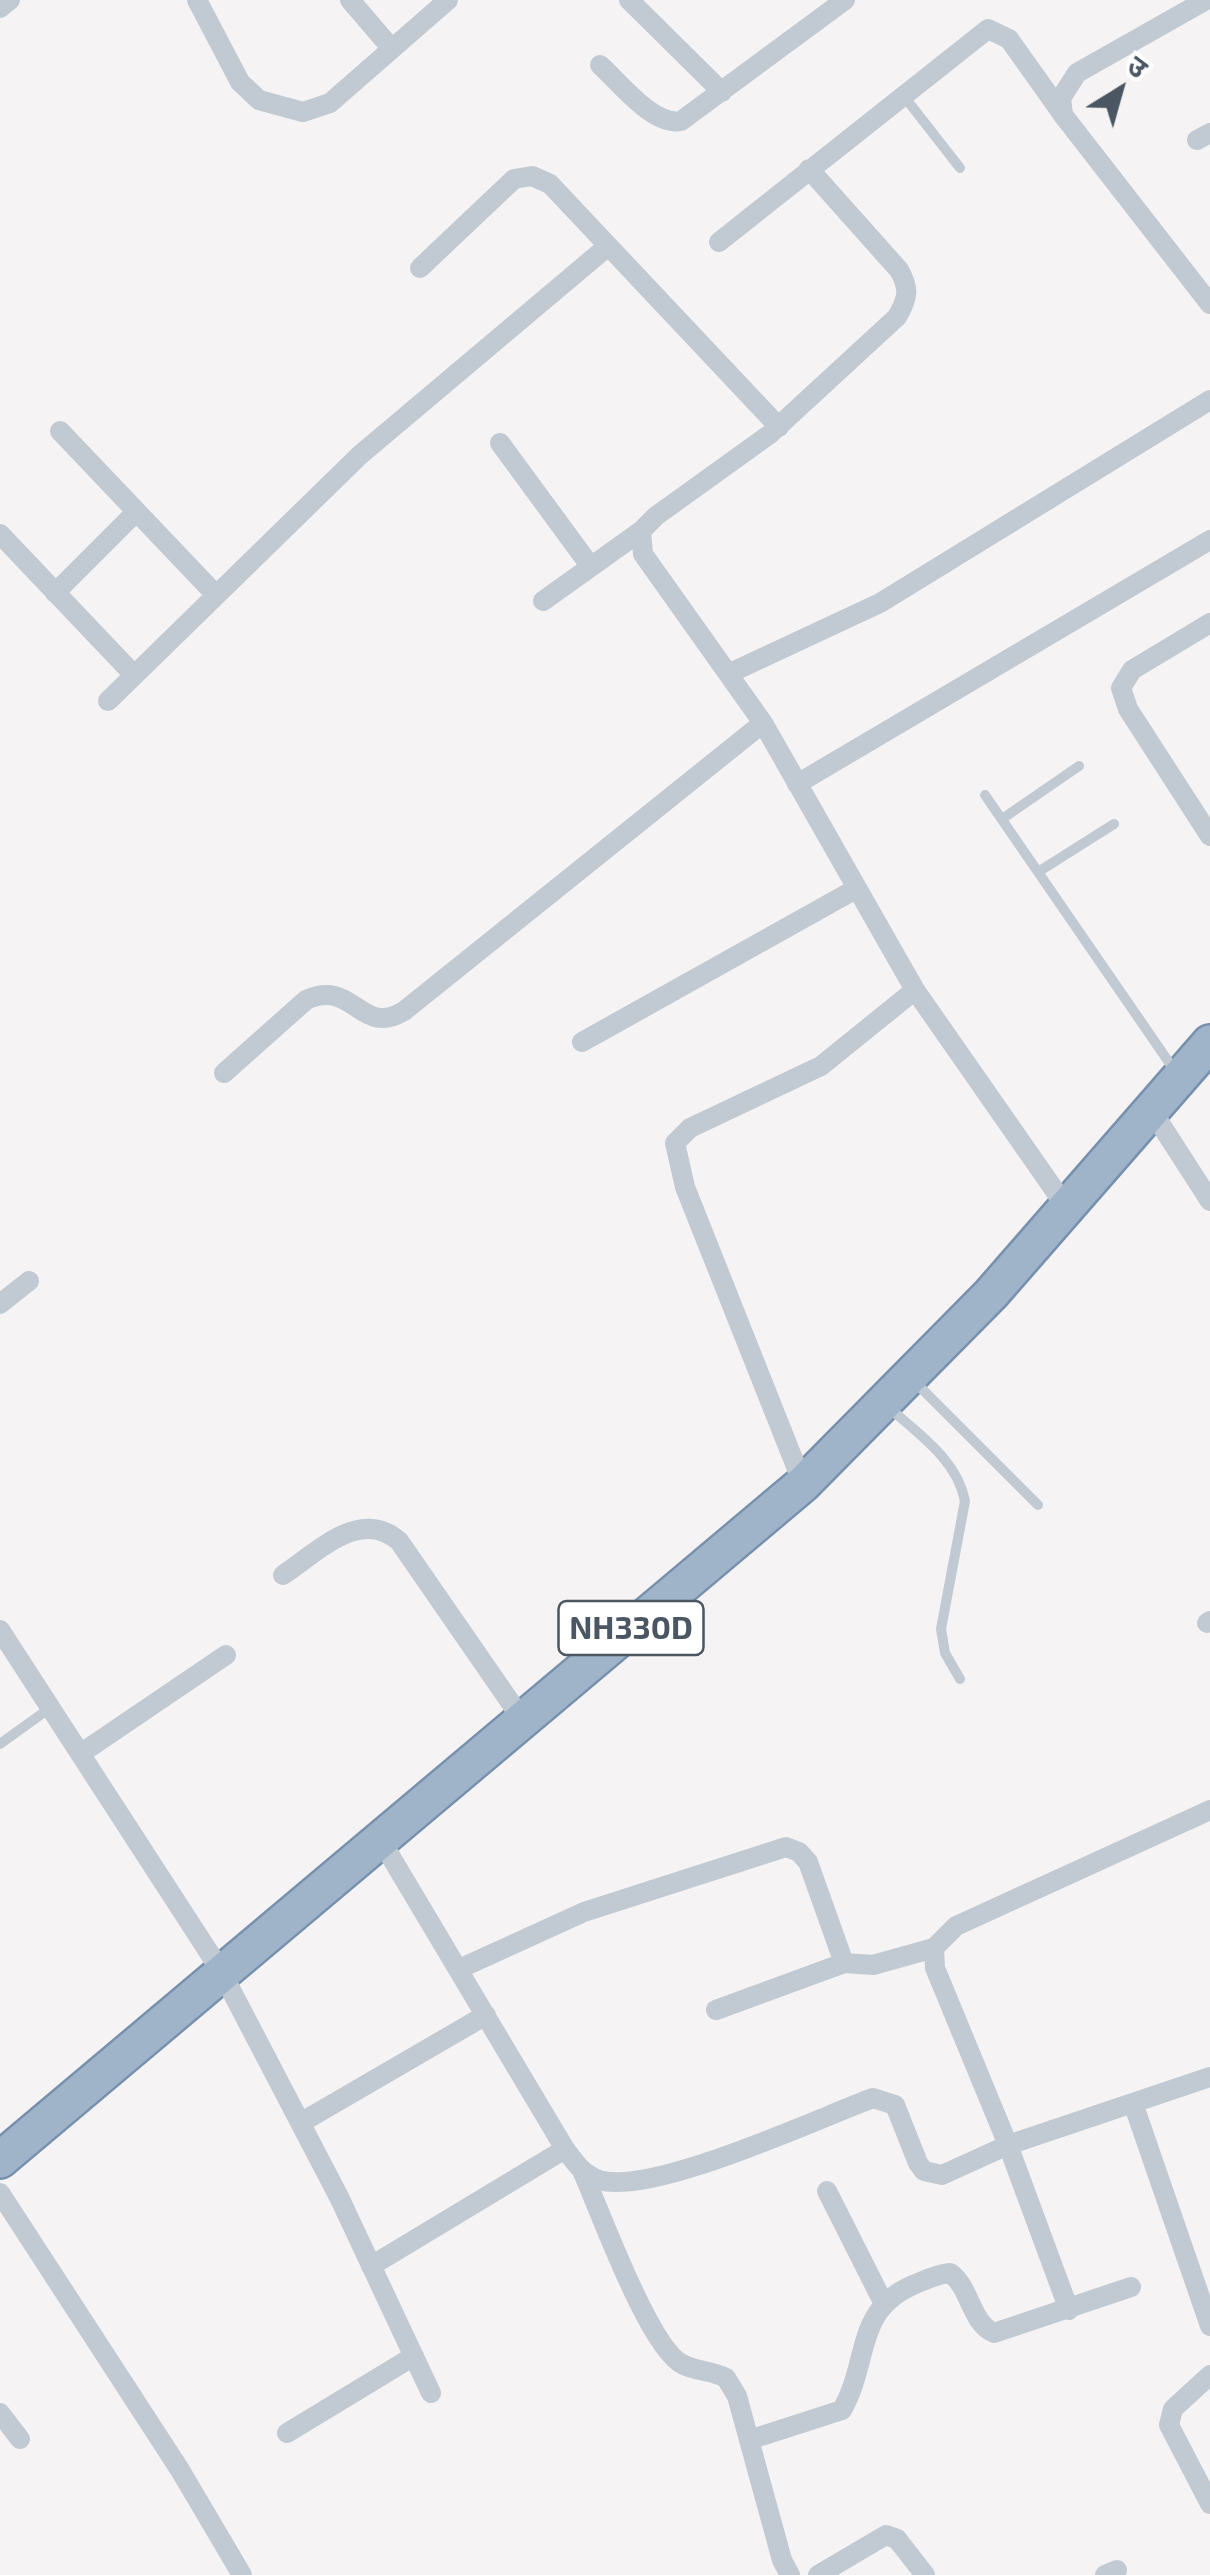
<!DOCTYPE html>
<meta charset="utf-8">
<style>
body{margin:0}
#map{position:relative;width:1210px;height:2575px;overflow:hidden;background:#f5f3f3;font-family:"Exo 2","Noto Sans Devanagari",sans-serif}
canvas{display:block}
.north{position:absolute;left:1070px;top:40px;width:100px;height:100px;-webkit-text-stroke:8px #fff;paint-order:stroke;rotate:37deg;font-size:28px;font-weight:700;line-height:40px;text-align:center;color:#4a5661}
.north::after{content:'';display:block;margin:auto;width:35px;height:45px;background:#4a5661;clip-path:polygon(50% 0,100% 100%,50% 72%,0 100%)}
</style>
<div id="map">
<canvas width="1210" height="2575"></canvas>
<div class="north">उ</div>
</div>
<script>
const context = document.querySelector('canvas').getContext('2d');
context.lineJoin = 'round';
function trace(path, color, width, dash) { context.strokeStyle = color; context.lineWidth = width; context.lineCap = dash ? 'butt' : 'round'; context.setLineDash(dash || []); context.stroke(path); }
function write(font, color, halo, rows, align = 'center') {
  context.font = font + ' "Exo 2",sans-serif'; context.lineWidth = 9; context.setLineDash([]); context.textBaseline = 'middle'; context.strokeStyle = halo; context.fillStyle = color; for (const [text, x, y, turn = 0] of rows) {
    context.save(); context.translate(x, y); context.rotate((+turn || 0) * Math.PI / 180); context.textAlign = isNaN(turn) ? turn : align; if (halo) context.strokeText(text, 0, 0); context.fillText(text, 0, 0); context.restore();
  }
}
const service = new Path2D(`
 M903 95 960 168
 M985 795 1177 1074
 M1002 819 1079 766
 M1038 872 1114 824
 M915 1382 1038 1505
 M886 1405C917 1433 957 1459 965 1501L941 1629 945 1653 960 1679
 M0 1744 50 1708`);
const minor = new Path2D(`
 M197 0 240 82 259 100 303 112 330 103 448 0
 M350 0 392 49
 M629 0 722 92
 M1206 0 1077 73 1061 98 1063 115 1210 304
 M0 8 10 0
 M600 65C620 83 653 126 681 121L845 0
 M1197 140 1210 133
 M809 169 899 270C910 289 908 298 897 317L770 434 656 516 641 531 643 554 763 723 915 990 1067 1208
 M719 242 988 29 1009 39 1063 115
 M420 268 514 179 532 176 550 184 779 427
 M60 431 216 595
 M500 443 591 567
 M0 534 134 675
 M55 593 134 514
 M543 601 641 531
 M1210 623 1132 670 1121 688 1128 709 1210 836
 M730 673 880 603 1210 400
 M108 701 360 455 608 246
 M797 784 1210 540
 M582 1042 854 890
 M224 1073 306 1000C354 978 360 1038 404 1011L763 723
 M1152 1111 1210 1201
 M0 1304 29 1281
 M803 1484 685 1187 675 1143 690 1128 821 1066 915 990
 M283 1575C318 1552 360 1507 399 1541L522 1719
 M1207 1623 1210 1621
 M0 1630 221 1971 339 2197 431 2393
 M80 1754 226 1655
 M379 1837 565 2149C575 2162 582 2174 599 2180 652 2196 816 2119 873 2098L895 2105 918 2163 924 2171 942 2175 1008 2145 1210 2077
 M459 1969 584 1912 786 1847 799 1852 808 1862 844 1963 873 1965 934 1948
 M716 2010 844 1963
 M1133 2103 1210 2326
 M302 2122 486 2015
 M583 2173C600 2211 649 2347 682 2364 696 2372 712 2370 726 2378L737 2396 782 2560 790 2575
 M827 2191 883 2302
 M0 2193 180 2470 242 2575
 M371 2266 565 2149
 M1069 2310 1008 2145 935 1968 934 1948 956 1926 1210 1810
 M1210 2375 1173 2409 1169 2425 1210 2504
 M0 2413 20 2439
 M287 2433 414 2356
 M749 2440 842 2410C870 2361 854 2311 913 2285 925 2280 937 2274 950 2273 971 2288 970 2322 994 2333L1131 2287
 M818 2575 886 2535 897 2539 925 2575
 M1105 2575 1117 2570`);
const trunk = new Path2D(`
 M0 2160 803 1484 991 1294 1210 1043`);
const shields = [
 [631,1628,145]
];
const shieldNames = [
 ["NH330D",631,1628]
];
trace(trunk, '#7690ad', 40);
trace(service, '#c1cad2', 10);
trace(minor, '#c1cad2', 20);
trace(trunk, '#9fb4c9', 35);
for (const [x, y, w] of shields) { const box = new Path2D(); box.roundRect(x - w / 2, y - 27, w, 54, 8); context.fillStyle = '#fff'; context.fill(box); trace(box, '#4a5661', 2.5); }
write('bold 32px', '#4a5661', null, shieldNames);
</script>
